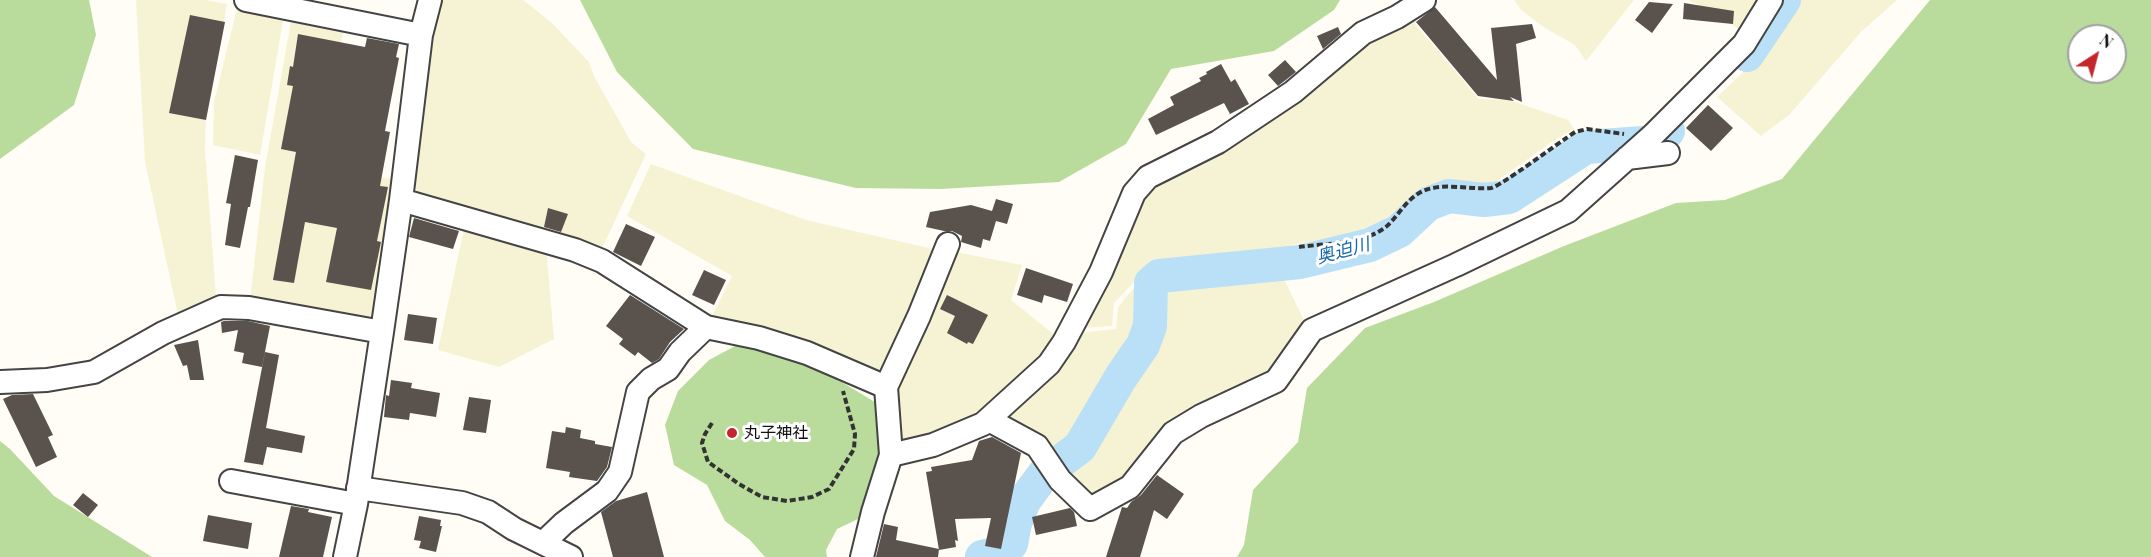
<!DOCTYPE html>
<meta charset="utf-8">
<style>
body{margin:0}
#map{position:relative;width:2151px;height:557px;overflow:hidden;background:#fffdf5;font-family:"Playfair Display",serif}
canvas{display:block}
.north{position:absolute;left:2067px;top:24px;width:60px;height:60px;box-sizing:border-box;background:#fff;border:2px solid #a0a0a0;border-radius:50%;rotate:36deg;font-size:16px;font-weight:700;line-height:24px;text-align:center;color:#111}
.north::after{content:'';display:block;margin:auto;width:21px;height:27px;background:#c4262e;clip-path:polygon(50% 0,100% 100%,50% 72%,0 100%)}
</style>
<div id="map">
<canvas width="2151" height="557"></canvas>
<div class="north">N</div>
</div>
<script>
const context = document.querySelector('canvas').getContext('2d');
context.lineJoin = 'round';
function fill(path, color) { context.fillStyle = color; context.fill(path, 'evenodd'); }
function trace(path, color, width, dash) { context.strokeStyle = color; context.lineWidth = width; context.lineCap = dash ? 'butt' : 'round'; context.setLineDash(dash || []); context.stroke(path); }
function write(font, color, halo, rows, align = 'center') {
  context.font = font + ' "Playfair Display","Noto Sans JP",serif'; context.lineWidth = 6; context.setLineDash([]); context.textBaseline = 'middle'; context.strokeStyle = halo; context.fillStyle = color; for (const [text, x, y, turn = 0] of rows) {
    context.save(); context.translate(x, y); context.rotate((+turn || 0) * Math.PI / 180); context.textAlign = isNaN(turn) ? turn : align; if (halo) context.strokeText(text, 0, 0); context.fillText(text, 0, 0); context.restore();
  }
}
const farmland = new Path2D(`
 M136 0H205L227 4 206 117 205 149 216 296 212 305 178 315 145 162Z
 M436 0H523L551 22 589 62 594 76 631 142 646 154 600 253 420 197 412 181Z
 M1514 0H1634L1586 61 1575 45 1545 28 1521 10Z
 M1688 0H1764L1743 32 1712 11Z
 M1793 0H1897L1861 32 1789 115 1761 136 1717 97 1762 54 1783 22Z
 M238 5 284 15 260 155 213 145 214 102Z
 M292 16 344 27 320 165 395 180 377 321 250 301 265 167Z
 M1411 19 1479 99 1509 100 1568 120 1574 129 1553 141 1494 183 1452 184 1425 187 1412 195 1384 225 1371 234 1296 244 1251 259 1182 262 1139 277 1114 303 1112 326 1082 328 1149 186 1365 41Z
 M651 164 806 220 942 251 884 380 711 318 732 276 627 216Z
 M465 224 546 246 554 339 499 367 438 350Z
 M951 251 1022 265 1011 300 1057 337 1055 349 986 416 903 444 894 437 895 378Z
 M1278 267 1307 326 1276 367 1251 387 1216 402 1197 405 1166 428 1122 481 1095 497 1076 489 1056 467 1080 449 1117 388 1145 346 1151 327 1153 285 1158 280 1169 277Z
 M1142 285 1136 294 1139 299 1138 329 1097 391 1076 437 1052 459 1003 419 1078 333 1116 329 1118 307 1133 289Z`);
const forest = new Path2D(`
 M0 0H89L96 35 74 105 0 159Z
 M580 0H1340L1334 10 1274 51 1171 69 1126 144 1059 182 941 189 856 188 693 149 617 72Z
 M1930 0H2151V557H1237L1244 545 1253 490 1298 442 1307 388 1365 328 1434 302 1564 246 1676 203 1725 200 1782 179ZM2079 36H2115V72H2079Z
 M737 345 807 361 883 407 887 424 876 484 858 519 837 529 826 550 827 557H765L750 540 725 521 707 485 674 465 665 425 678 391 709 360Z
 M0 441 10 449 54 496 152 557H0Z`);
const river = new Path2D(`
 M1747 55 1784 0
 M982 557 1003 552 1011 544 1015 523 1024 501 1044 474 1080 447 1121 377 1143 345 1150 326 1151 283 1159 276 1300 262 1370 245 1399 231 1428 204 1449 196 1484 200 1509 197 1586 147 1658 142 1668 131`);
const building = new Path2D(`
 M1649 2 1673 4 1652 33 1635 20Z
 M1684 3 1734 11 1733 24 1683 19Z
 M1435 7 1497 80 1491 28 1532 24 1536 38 1516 44 1522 102 1510 97 1514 101 1478 96 1416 22Z
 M190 15 225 22 206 120 169 113Z
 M1338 27 1341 34 1323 49 1317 36Z
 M298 34 365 47 367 38 399 44 396 57 399 58 385 131 390 132 380 186 388 187 377 241 381 242 371 290 326 282 337 228 305 222 294 283 273 280 296 152 281 149 293 86 287 85 290 66 293 67Z
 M1285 60 1296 72 1278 86 1268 75Z
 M1221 64 1231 82 1235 79 1249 104 1230 114 1224 103 1156 135 1148 119 1174 105 1170 97 1201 81 1199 78 1207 74 1206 72Z
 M1708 105 1733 128 1711 151 1686 128Z
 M235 155 258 160 250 207H248L240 248 225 245 231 204 226 203Z
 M996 199 1013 204 1007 224 996 221 990 241 983 239 981 248 961 242 962 236 952 231H944L926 227 930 212 971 205 992 211Z
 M548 208 568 214 561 232 544 227Z
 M414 218 459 231 453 249 409 237Z
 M626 224 655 237 641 266 613 252Z
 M1026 268 1073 284 1067 302 1044 295 1042 303 1017 295Z
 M704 270 726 280 714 305 692 295Z
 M630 295 684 329 670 342 659 359 652 363 638 352 635 356 619 344 623 339 606 326Z
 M947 295 988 315 973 344 968 342 967 344 947 333 955 316 940 309Z
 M408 314 437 318 433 344 404 340Z
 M224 321H248L270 326 262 367 242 363 244 353 234 351 238 330 222 333 221 322Z
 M198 340 204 380H190L187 365 183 366 174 345Z
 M265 352 279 355 266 428 305 436 302 453 267 447 263 465 244 462Z
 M391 380 412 383 411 388 440 393 436 417 410 413 409 420 384 417 386 395 389 396Z
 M33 394 53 435 48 437 57 457 36 467 3 399 12 395Z
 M469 397 491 400 486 433 463 430Z
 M566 427 581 430 580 438 595 441V444L612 447 607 467 597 481 569 477 570 472 546 468 552 431 565 433Z
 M992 437 1021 453 1001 549 985 546 991 518 955 519 958 541 955 540 956 547 939 550 926 472 932 471 931 467 972 460 979 441Z
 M1157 475 1184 494 1167 519 1154 510 1140 557H1106L1122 507 1127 508 1131 502 1141 495Z
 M647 492 664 557H613L601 512 616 501Z
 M83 493 98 505 88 517 73 505Z
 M291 506 309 509 308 512 332 517 323 557H279Z
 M1070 508 1074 512 1077 526 1036 535 1032 517Z
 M208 515 252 523 248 549 203 541Z
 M419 516 441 520 440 526H442L436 552 419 548 421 541 414 540Z
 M884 524 898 527 896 540 939 549 938 557H876Z`);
const path = new Path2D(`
 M1299 247C1327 243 1364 245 1387 226 1399 215 1407 198 1423 191 1444 182 1469 190 1491 188 1501 186 1561 141 1575 132L1587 129 1624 134
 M712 423 705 434 702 443 708 462 739 484 762 497 787 501 812 497 829 489 854 449 855 434 843 391`);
const minor = new Path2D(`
 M246 0 421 35
 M1627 158 1668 153
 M401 200 575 250 602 261 706 327 759 338 807 353 886 387 891 455 873 512 862 557
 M0 382 47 380 94 372 163 333 221 307 249 308 382 332
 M886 387 919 316 948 244
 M989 420 1037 446 1060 480 1090 509 1130 487 1173 433 1201 416 1276 381 1312 330 1456 265 1568 211 1653 135 1744 44 1771 0
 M891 455 933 445 983 424 1049 364 1064 342 1101 272 1134 193 1148 177 1218 142 1293 92 1363 33 1397 17 1424 0
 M231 481 356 504
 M358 488 462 503 488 512 514 529 571 557
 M543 543 564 523 607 491 620 472 638 392 651 379 668 369 680 352 706 327
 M345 557 356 504 382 332 401 200 421 35 430 0`);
const markers = [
 [732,433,6,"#c4262e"]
];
const poiNames = [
 ["丸子神社",744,433]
];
const waterNames = [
 ["奥迫川",1343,251,-15]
];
fill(farmland, '#f6f3d4');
fill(forest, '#b9dc9c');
trace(river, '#b9e0f7', 34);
fill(building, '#5a524d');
trace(minor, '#444', 26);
trace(path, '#333', 4, [6, 3]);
trace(minor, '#fff', 22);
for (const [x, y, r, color] of markers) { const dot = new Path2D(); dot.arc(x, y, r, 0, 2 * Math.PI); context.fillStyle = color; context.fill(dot); trace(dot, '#fff', 2); }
write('16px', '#111', '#fff', poiNames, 'left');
write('italic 18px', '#1768a6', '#fff', waterNames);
</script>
